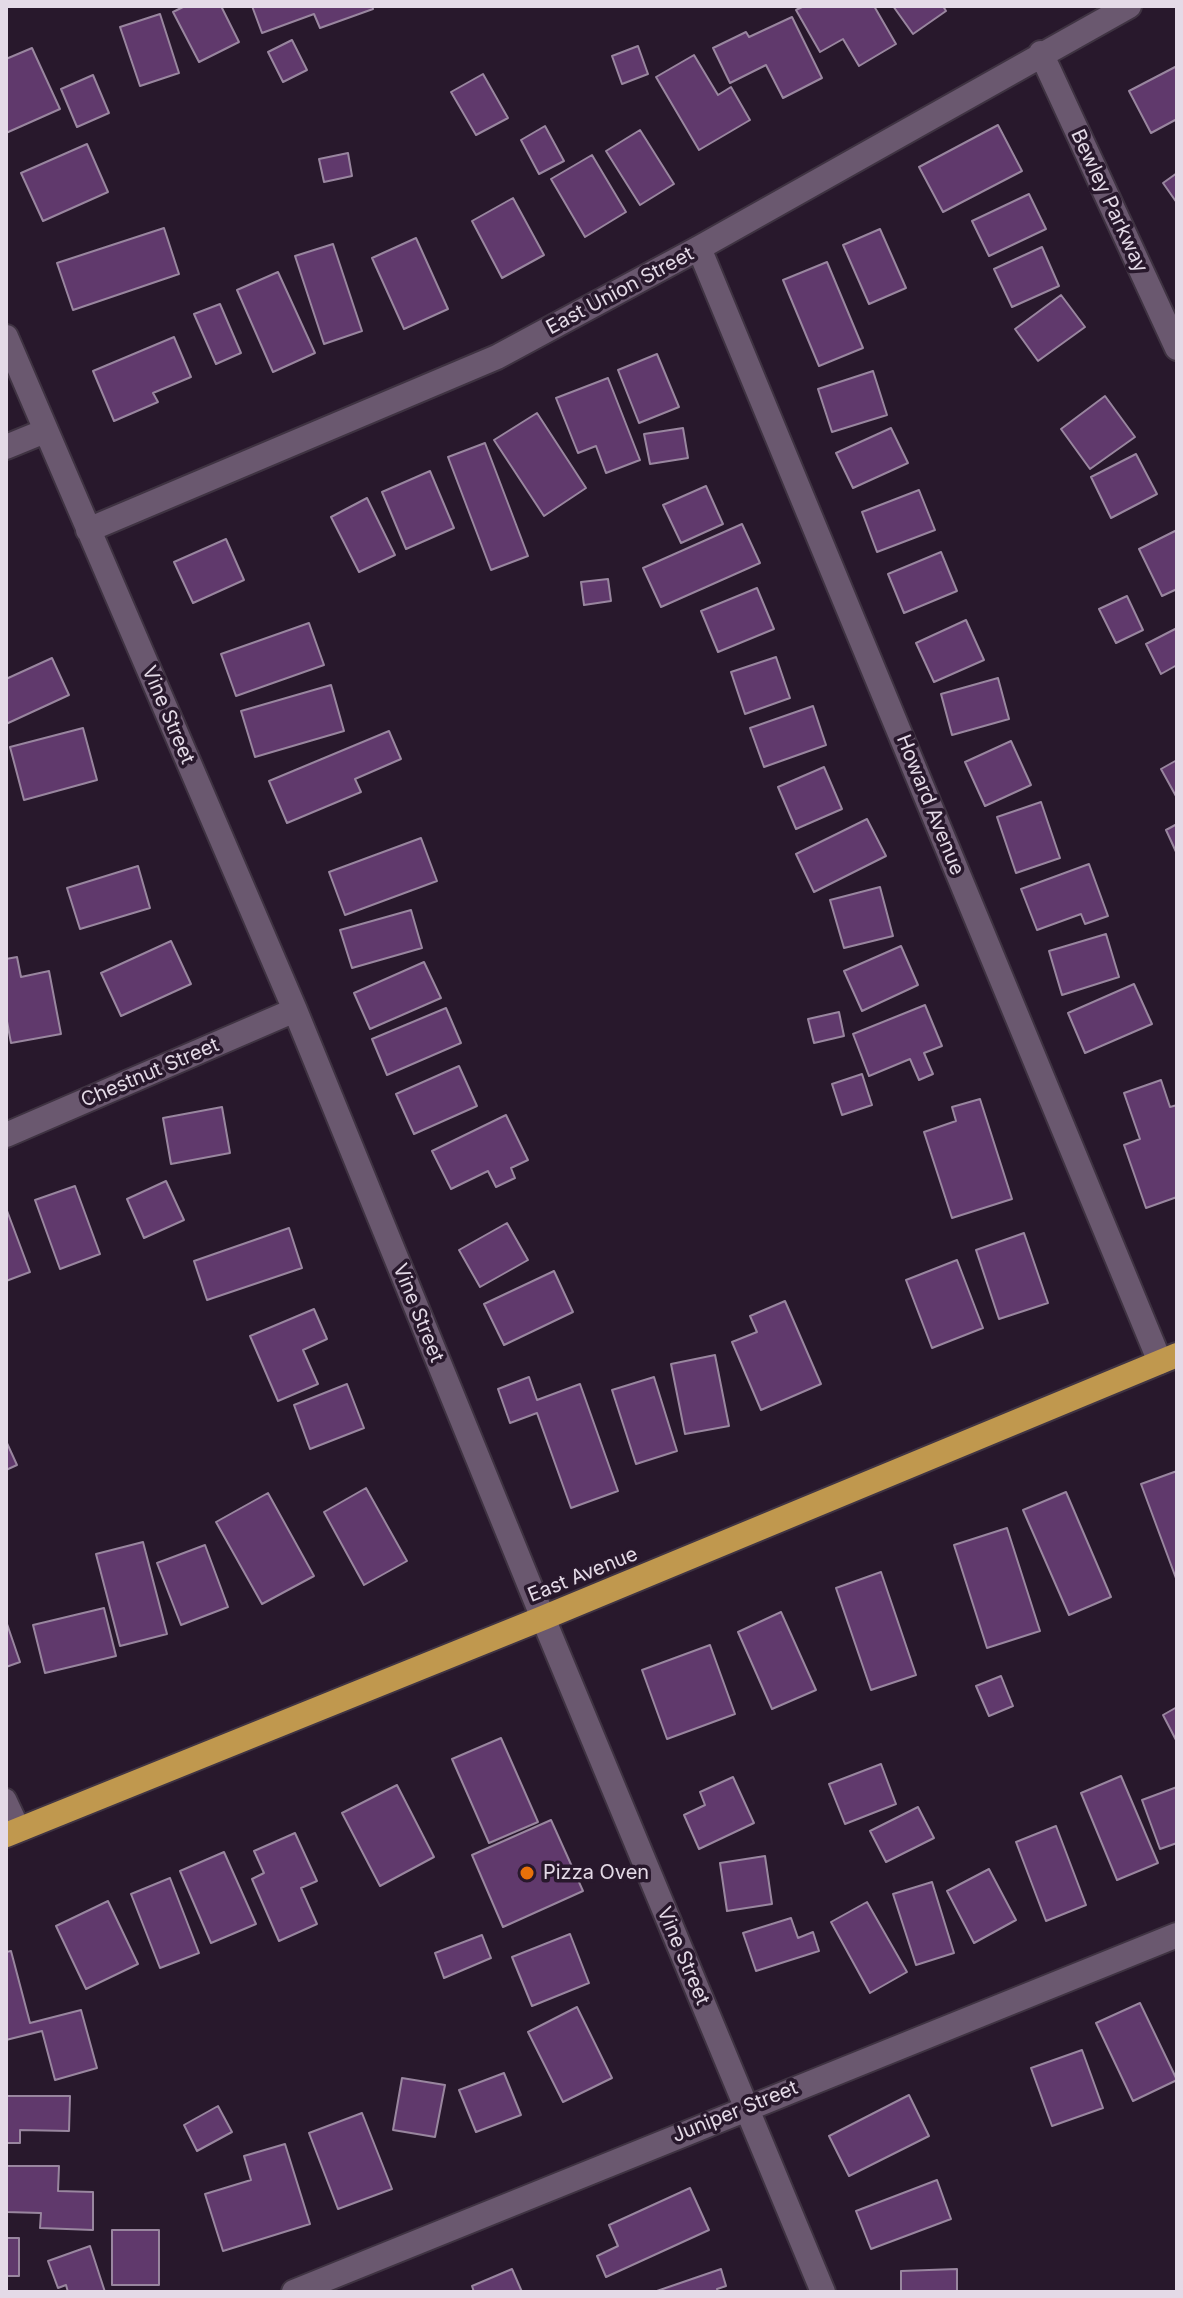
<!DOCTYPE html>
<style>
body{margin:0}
#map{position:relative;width:1183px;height:2298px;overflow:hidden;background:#28182c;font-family:Inter,sans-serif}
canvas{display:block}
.frame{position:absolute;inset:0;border:8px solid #e4dae7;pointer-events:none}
</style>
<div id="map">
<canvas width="1183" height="2298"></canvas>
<div class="frame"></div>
</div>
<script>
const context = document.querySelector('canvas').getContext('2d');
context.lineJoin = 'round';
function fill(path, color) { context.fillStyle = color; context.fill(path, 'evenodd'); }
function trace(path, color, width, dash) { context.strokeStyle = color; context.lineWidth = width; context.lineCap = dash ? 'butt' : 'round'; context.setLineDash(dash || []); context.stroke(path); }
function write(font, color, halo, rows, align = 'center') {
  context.font = font + ' Inter,sans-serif'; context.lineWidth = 7; context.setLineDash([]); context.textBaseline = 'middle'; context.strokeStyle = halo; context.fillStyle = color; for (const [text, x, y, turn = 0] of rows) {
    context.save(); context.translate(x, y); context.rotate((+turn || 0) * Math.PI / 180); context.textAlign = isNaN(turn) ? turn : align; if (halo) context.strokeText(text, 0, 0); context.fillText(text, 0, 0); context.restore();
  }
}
const building = new Path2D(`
 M185 6H221L239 42 199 62 173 12Z
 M252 6H372L373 9 320 28 314 14 262 33Z
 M804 6H874L896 44 859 66 843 39 820 52 796 10Z
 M893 6H943L946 11 913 34Z
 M160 14 179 73 140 86 120 27Z
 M792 17 822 78 783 98 766 65 730 83 713 48 746 32 749 37Z
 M292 40 307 70 283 82 268 52Z
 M638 46 648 74 622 84 612 56Z
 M32 48 60 109 6 133V59Z
 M694 55 718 95 731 87 750 120 699 150 656 77Z
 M1177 66V119L1151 133 1129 91Z
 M483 74 508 118 476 135 451 92Z
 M93 75 109 113 77 127 61 89Z
 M998 125 1022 171 943 212 919 167Z
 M545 126 564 161 539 174 521 140Z
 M640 130 674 184 640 205 606 151Z
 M87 144 108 192 43 221 21 173Z
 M348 153 352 176 324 182 319 159Z
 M592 155 626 212 585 237 551 179Z
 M1177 173V203L1163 183Z
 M1029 194 1046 229 989 256 972 221Z
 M513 198 544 255 502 278 472 221Z
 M164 228 179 274 73 310 57 263Z
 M880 229 906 288 869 304 843 245Z
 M416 238 448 309 404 329 372 258Z
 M333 244 362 331 324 344 295 256Z
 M1042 247 1059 286 1012 307 994 269Z
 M827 262 863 348 819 366 783 280Z
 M278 272 315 353 273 372 237 290Z
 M1061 295 1085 327 1038 361 1015 329Z
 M220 304 241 353 216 364 194 314Z
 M174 337 191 377 153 393 158 402 114 421 93 371Z
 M657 354 679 407 639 423 618 370Z
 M873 371 887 415 832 432 818 389Z
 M608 378 640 460 606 473 596 446 578 453 556 398Z
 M1105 396 1135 437 1090 469 1061 429Z
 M537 413 586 488 544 516 494 440Z
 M683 428 688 458 650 464 644 434Z
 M891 428 908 463 853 488 836 453Z
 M485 443 528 556 491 570 448 457Z
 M1136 454 1157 494 1111 518 1091 477Z
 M430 471 454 528 406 549 382 492Z
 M706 486 723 524 681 543 663 505Z
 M919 490 935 530 877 552 862 512Z
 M367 498 395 555 359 572 331 517Z
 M742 524 760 563 661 607 643 568Z
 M1177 530V589L1162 596 1139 549Z
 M226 539 244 580 193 603 174 562Z
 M941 552 957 591 904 613 888 574Z
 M608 579 611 601 584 605 581 582Z
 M757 588 774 629 718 652 701 611Z
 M1127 596 1143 630 1116 643 1099 609Z
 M966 620 984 660 934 682 916 643Z
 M309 623 324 665 236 696 221 654Z
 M1177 628V665L1161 674 1146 644Z
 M776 657 790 698 745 714 731 672Z
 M52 658 69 695 6 724V679Z
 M998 678 1009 719 952 735 941 694Z
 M331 685 344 731 255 757 241 711Z
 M813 706 826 745 764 767 750 728Z
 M83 728 97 780 24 800 10 747Z
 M389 731 401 759 355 779 361 792 287 823 269 781Z
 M1011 741 1031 785 985 806 965 762Z
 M1177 760V798L1161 769Z
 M824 767 842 809 796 829 778 787Z
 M1041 802 1060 858 1016 873 997 817Z
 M867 819 886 856 814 892 796 854Z
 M1177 824V854L1166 830Z
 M421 838 437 881 345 915 329 872Z
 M1089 864 1108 916 1085 924 1081 914 1037 930 1021 889Z
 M138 866 150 908 80 929 67 888Z
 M880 887 893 936 844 948 830 900Z
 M411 910 422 948 352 968 340 930Z
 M1106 934 1119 977 1062 995 1049 951Z
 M171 941 191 984 121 1016 101 973Z
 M901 946 918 985 862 1011 844 971Z
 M17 957 21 977 49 971 61 1034 11 1043 6 1016V959Z
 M424 962 441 998 370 1029 354 993Z
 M1134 984 1152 1024 1085 1053 1068 1013Z
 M925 1005 942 1046 924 1053 933 1074 919 1080 910 1059 869 1076 853 1034Z
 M446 1008 461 1043 387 1075 372 1039Z
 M839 1012 844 1036 814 1043 808 1019Z
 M459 1066 477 1106 414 1134 396 1094Z
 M862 1074 872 1105 842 1115 832 1084Z
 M1161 1080 1170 1107 1177 1105V1197L1146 1208 1124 1145 1140 1139 1124 1093Z
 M980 1099 1012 1199 952 1218 924 1132 956 1121 952 1107Z
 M222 1107 230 1153 171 1164 163 1118Z
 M506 1115 528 1160 511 1168 515 1178 496 1187 488 1171 451 1189 432 1151Z
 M166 1181 184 1220 144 1238 127 1199Z
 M75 1186 100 1254 60 1269 35 1200Z
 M6 1208 30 1272 6 1281Z
 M507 1223 528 1260 480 1287 459 1250Z
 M289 1228 302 1268 207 1300 194 1261Z
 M1024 1233 1048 1303 999 1319 976 1250Z
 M957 1260 983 1328 932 1348 906 1280Z
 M554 1271 573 1312 504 1345 484 1304Z
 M785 1301 821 1384 761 1410 732 1342 757 1332 750 1316Z
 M314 1309 327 1339 303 1350 318 1384 278 1401 250 1336Z
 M715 1355 729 1426 685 1434 671 1364Z
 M529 1377 537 1400 580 1384 618 1491 571 1508 537 1413 510 1423 498 1389Z
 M654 1377 677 1451 636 1464 612 1390Z
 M347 1384 364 1428 310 1449 294 1405Z
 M6 1441 17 1465 6 1470Z
 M1177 1471V1581L1141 1484Z
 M366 1488 407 1561 364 1585 324 1512Z
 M1066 1492 1111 1597 1069 1615 1023 1510Z
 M268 1493 314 1576 262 1604 216 1522Z
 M1007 1528 1040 1631 987 1648 954 1545Z
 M143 1542 167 1634 120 1646 96 1554Z
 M205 1545 228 1607 181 1625 157 1563Z
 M881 1572 916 1675 871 1690 836 1588Z
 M104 1608 116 1656 45 1673 33 1625Z
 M781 1612 816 1690 772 1709 738 1632Z
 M6 1621 20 1662 6 1667Z
 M710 1645 735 1714 667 1739 642 1670Z
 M1001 1676 1013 1706 989 1716 976 1686Z
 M1177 1707V1742L1163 1715Z
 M501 1738 538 1822 489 1843 452 1759Z
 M881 1764 896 1804 845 1824 829 1784Z
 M1121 1776 1158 1863 1117 1880 1081 1793Z
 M733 1777 754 1823 699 1849 684 1815 705 1805 700 1792Z
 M397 1785 434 1857 380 1886 342 1813Z
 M1177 1787V1843L1160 1849 1142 1800Z
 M918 1807 934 1838 886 1862 870 1831Z
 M551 1820 583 1891 503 1927 472 1855Z
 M1056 1826 1086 1905 1046 1921 1016 1842Z
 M295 1833 317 1881 301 1888 317 1924 279 1941 252 1879 264 1873 254 1851Z
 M224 1852 256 1924 211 1943 180 1871Z
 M765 1856 772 1904 727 1911 720 1863Z
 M989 1869 1016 1920 974 1943 947 1891Z
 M170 1878 199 1953 160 1968 131 1894Z
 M932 1882 954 1953 916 1965 893 1894Z
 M108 1901 138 1964 86 1989 56 1926Z
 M867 1902 907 1972 870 1993 831 1922Z
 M791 1918 798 1938 813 1932 819 1951 756 1971 743 1933Z
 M570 1934 589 1983 532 2006 512 1957Z
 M482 1935 491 1958 444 1978 435 1953Z
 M11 1951 30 2023 81 2010 97 2068 55 2080 42 2031 6 2040V1952Z
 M1140 2003 1177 2080 1133 2101 1096 2023Z
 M577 2007 612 2078 563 2102 528 2032Z
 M1082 2050 1103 2108 1052 2126 1031 2068Z
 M504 2073 521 2115 476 2132 459 2090Z
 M402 2078 445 2085 435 2137 393 2130Z
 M909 2095 929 2136 849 2176 829 2136Z
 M6 2096H70L69 2131 20 2130V2143H6Z
 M218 2106 232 2132 197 2151 184 2125Z
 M362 2113 392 2189 338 2209 309 2133Z
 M285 2144 310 2224 223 2251 205 2194 251 2180 244 2156Z
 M6 2166H59L58 2191 93 2192V2230L40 2228 41 2213 6 2212Z
 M937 2180 951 2219 871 2249 856 2211Z
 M690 2188 709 2230 606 2277 597 2256 618 2246 609 2225Z
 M112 2230H159V2285H112Z
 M6 2238H19V2276H6Z
 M90 2246 105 2292H68L66 2285 58 2288 48 2261Z
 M512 2269 522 2292H474L472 2286Z
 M721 2269 726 2286 717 2289 718 2292H654Z
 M957 2269V2292H901V2271Z`);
const lane = new Path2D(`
 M6 1799 20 1829`);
const street = new Path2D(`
 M1041 53 1177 348
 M699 248 1160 1362
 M6 337 295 1010 543 1618 823 2292
 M6 447 45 431
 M88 530 497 357 699 248 1129 6
 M6 1135 295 1010
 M294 2292 1177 1935`);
const highway = new Path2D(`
 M6 1835 543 1618 1177 1355`);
const markers = [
 [527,1873,8,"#e8710a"]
];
const streetNames = [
 ["Bewley Parkway",1109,201,65],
 ["East Union Street",620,291,-28],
 ["Vine Street",168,715,67],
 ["Howard Avenue",930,805,68],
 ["Chestnut Street",150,1073,-23],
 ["Vine Street",418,1313,68],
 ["East Avenue",583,1575,-22],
 ["Vine Street",683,1956,67],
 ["Juniper Street",735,2112,-22]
];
const poiNames = [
 ["Pizza Oven",543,1873]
];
fill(building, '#60396c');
trace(building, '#99869f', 2);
trace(lane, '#3f3342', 24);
trace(street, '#3f3342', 28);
trace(highway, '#3f3342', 28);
trace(lane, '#6a586f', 20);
trace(street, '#6a586f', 24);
trace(highway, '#c0984e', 24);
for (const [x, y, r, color] of markers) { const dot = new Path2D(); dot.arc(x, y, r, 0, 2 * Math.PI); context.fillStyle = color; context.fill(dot); trace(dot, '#28182c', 3); }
write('20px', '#e4dae7', '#28182c', streetNames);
write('20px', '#e4dae7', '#28182c', poiNames, 'left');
</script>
